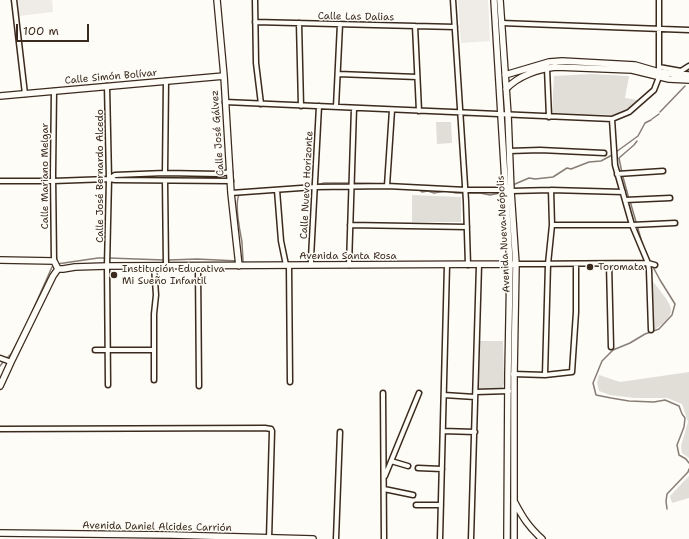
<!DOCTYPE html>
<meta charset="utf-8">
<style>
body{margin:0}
#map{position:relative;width:689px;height:539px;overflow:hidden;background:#fdfcf7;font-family:"Shantell Sans",sans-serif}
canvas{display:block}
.scale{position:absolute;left:16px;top:24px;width:73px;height:18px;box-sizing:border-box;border:2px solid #3b2a1e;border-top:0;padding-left:5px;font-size:12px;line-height:14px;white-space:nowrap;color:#3b2a1e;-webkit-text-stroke:3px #fdfcf7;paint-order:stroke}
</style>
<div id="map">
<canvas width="689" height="539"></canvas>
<div class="scale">100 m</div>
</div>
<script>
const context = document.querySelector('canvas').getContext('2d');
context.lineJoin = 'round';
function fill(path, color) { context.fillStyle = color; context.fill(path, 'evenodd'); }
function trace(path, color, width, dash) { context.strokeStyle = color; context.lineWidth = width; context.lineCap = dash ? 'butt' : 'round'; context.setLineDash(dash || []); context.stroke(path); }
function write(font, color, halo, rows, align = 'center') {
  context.font = font + ' "Shantell Sans",sans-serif'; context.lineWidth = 3; context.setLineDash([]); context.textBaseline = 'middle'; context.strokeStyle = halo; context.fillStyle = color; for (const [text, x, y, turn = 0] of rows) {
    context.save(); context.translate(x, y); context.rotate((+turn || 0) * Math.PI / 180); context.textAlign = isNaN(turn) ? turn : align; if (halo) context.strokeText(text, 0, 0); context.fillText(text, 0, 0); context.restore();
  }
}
const built = new Path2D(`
 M18 0H52L53 12 19 16Z
 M458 0H488L490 41 461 43Z`);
const green = new Path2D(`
 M591 74 629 76 625 98 638 100 637 106 626 113 613 115 552 113 554 76Z
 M436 122H451L452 143 437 144Z
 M412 195 461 197V222H412Z
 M651 279C656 286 672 303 671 311 670 319 660 326 654 330Z
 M479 341H503L504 383 503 386 502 388 479 389Z
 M689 372V458L682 453 681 446 688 422 682 404 667 398H634L610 395 599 391 597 383 599 375 620 382Z
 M689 476V498L672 503 670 496Z`);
const stream = new Path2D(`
 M660 112 685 86
 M652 119 659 114
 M616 152 638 136 645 123 651 120
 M622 173 619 158 634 145 637 141
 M623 177 629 199
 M317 185 324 183H351L385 184
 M512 187 515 184 529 178 535 179 553 177 567 168 571 169 589 162 601 161 612 155
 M417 188 422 192 428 191 434 193 446 191 456 193H480L490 195 505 192
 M630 201 643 246
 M647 256 651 263
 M109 258 164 260
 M169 260 197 259 238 261
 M240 261 243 262C243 255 242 249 242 242 240 231 234 204 239 195L244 194
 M57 264 98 258H106
 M652 265 660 280 675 304 672 315 659 329 645 334 630 343 613 350 602 361 593 383 596 395 611 398 629 401 654 402 665 400 679 406 682 414 685 418 684 427 677 445 679 455 686 459 689 463
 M6 359 11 354 24 330 52 267
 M0 366 3 362
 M667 509 666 501 667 494 688 472 689 469`);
const street = new Path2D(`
 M14 0 25 94
 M255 0 256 63 261 104
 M453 0 466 201 468 265
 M255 22 455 27
 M299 23 301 106
 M501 23 689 30
 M415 26 419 111
 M659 67 681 71 689 66
 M547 68 549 117
 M659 72V0
 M338 74 417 77
 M107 86 109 179 107 266 108 385
 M225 102 612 119 629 112 654 90 659 77
 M336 107 340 24
 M612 119 615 165 632 225 648 263 649 270 651 330
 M509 151 540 150 604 153
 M165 173 166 81
 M617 174 663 171
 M109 179 115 175 165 173 219 174 230 172
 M0 181H53L109 179 115 180 231 181
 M165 181 166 266
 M387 186 392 110
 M277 190 281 241 286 265
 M511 191 551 190 623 192
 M231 193 315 187 387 186 466 190H505
 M625 200 670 198
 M350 225 467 227
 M552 225H632L675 223
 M54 261 53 174 54 91
 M516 264 648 263 655 265
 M609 264 611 347
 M289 265 290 382
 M311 265V258L319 106
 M349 265 354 108
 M198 266 199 386
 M95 350H154
 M0 358 11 362
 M513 374 545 375 572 372 576 312V264
 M545 375 548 264 552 225 551 190
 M154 380V314L156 295 154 266
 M476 392 509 391
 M383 393 384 539
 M444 395 475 397
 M0 429 265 428 271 429 272 431 269 539
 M443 431 475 432
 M391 461 408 466
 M418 468 442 469
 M385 476 419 393
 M384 489 413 495
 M416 505H441
 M336 539 340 432
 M440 539 447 265
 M471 539 479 265`);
const secondary = new Path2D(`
 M217 0 224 76 231 193 239 266
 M494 0 510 264 508 374 507 539
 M500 0 508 115 511 191 516 264 514 374V539
 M505 75 549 62 562 61 635 65 659 72 675 74 689 75
 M506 89C518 76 538 69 556 67L632 70 669 79 689 80
 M0 96 224 76
 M0 260 54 261 58 269
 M58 269H63L75 267 107 266 514 264
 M0 386 11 362 53 276 58 269
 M514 501C523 518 528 526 542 539
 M0 533 171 535 313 539`);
const markers = [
 [590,267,4,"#3b2a1e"],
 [114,275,4,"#3b2a1e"]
];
const streetNames = [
 ["Calle Las Dalias",356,17,1],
 ["Calle Simón Bolívar",111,77,-5],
 ["Calle José Gálvez",218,133,-94],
 ["Calle Mariano Melgar",45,176,-90],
 ["Calle José Bernardo Alcedo",100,176,-90],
 ["Calle Nuevo Horizonte",307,185,-87],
 ["Avenida Nueva Neópolis",504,234,-93],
 ["Avenida Santa Rosa",348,256],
 ["Avenida Daniel Alcides Carrión",157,527,1]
];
const poiNames = [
 ["Toromata",598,267],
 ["Institución Educativa",122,269],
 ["Mi Sueño Infantil",122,281]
];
fill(built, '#efece7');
fill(green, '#e1ded7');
trace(stream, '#887d74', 1.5);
trace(street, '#3b2a1e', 7);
trace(secondary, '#3b2a1e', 8);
trace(street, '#fdfcf7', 4);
trace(secondary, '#fdfcf7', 5.5);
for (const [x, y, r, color] of markers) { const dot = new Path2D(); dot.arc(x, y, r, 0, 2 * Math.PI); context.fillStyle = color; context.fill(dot); trace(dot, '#fdfcf7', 1.5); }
write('10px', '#3b2a1e', '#fdfcf7', streetNames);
write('10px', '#3b2a1e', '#fdfcf7', poiNames, 'left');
</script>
